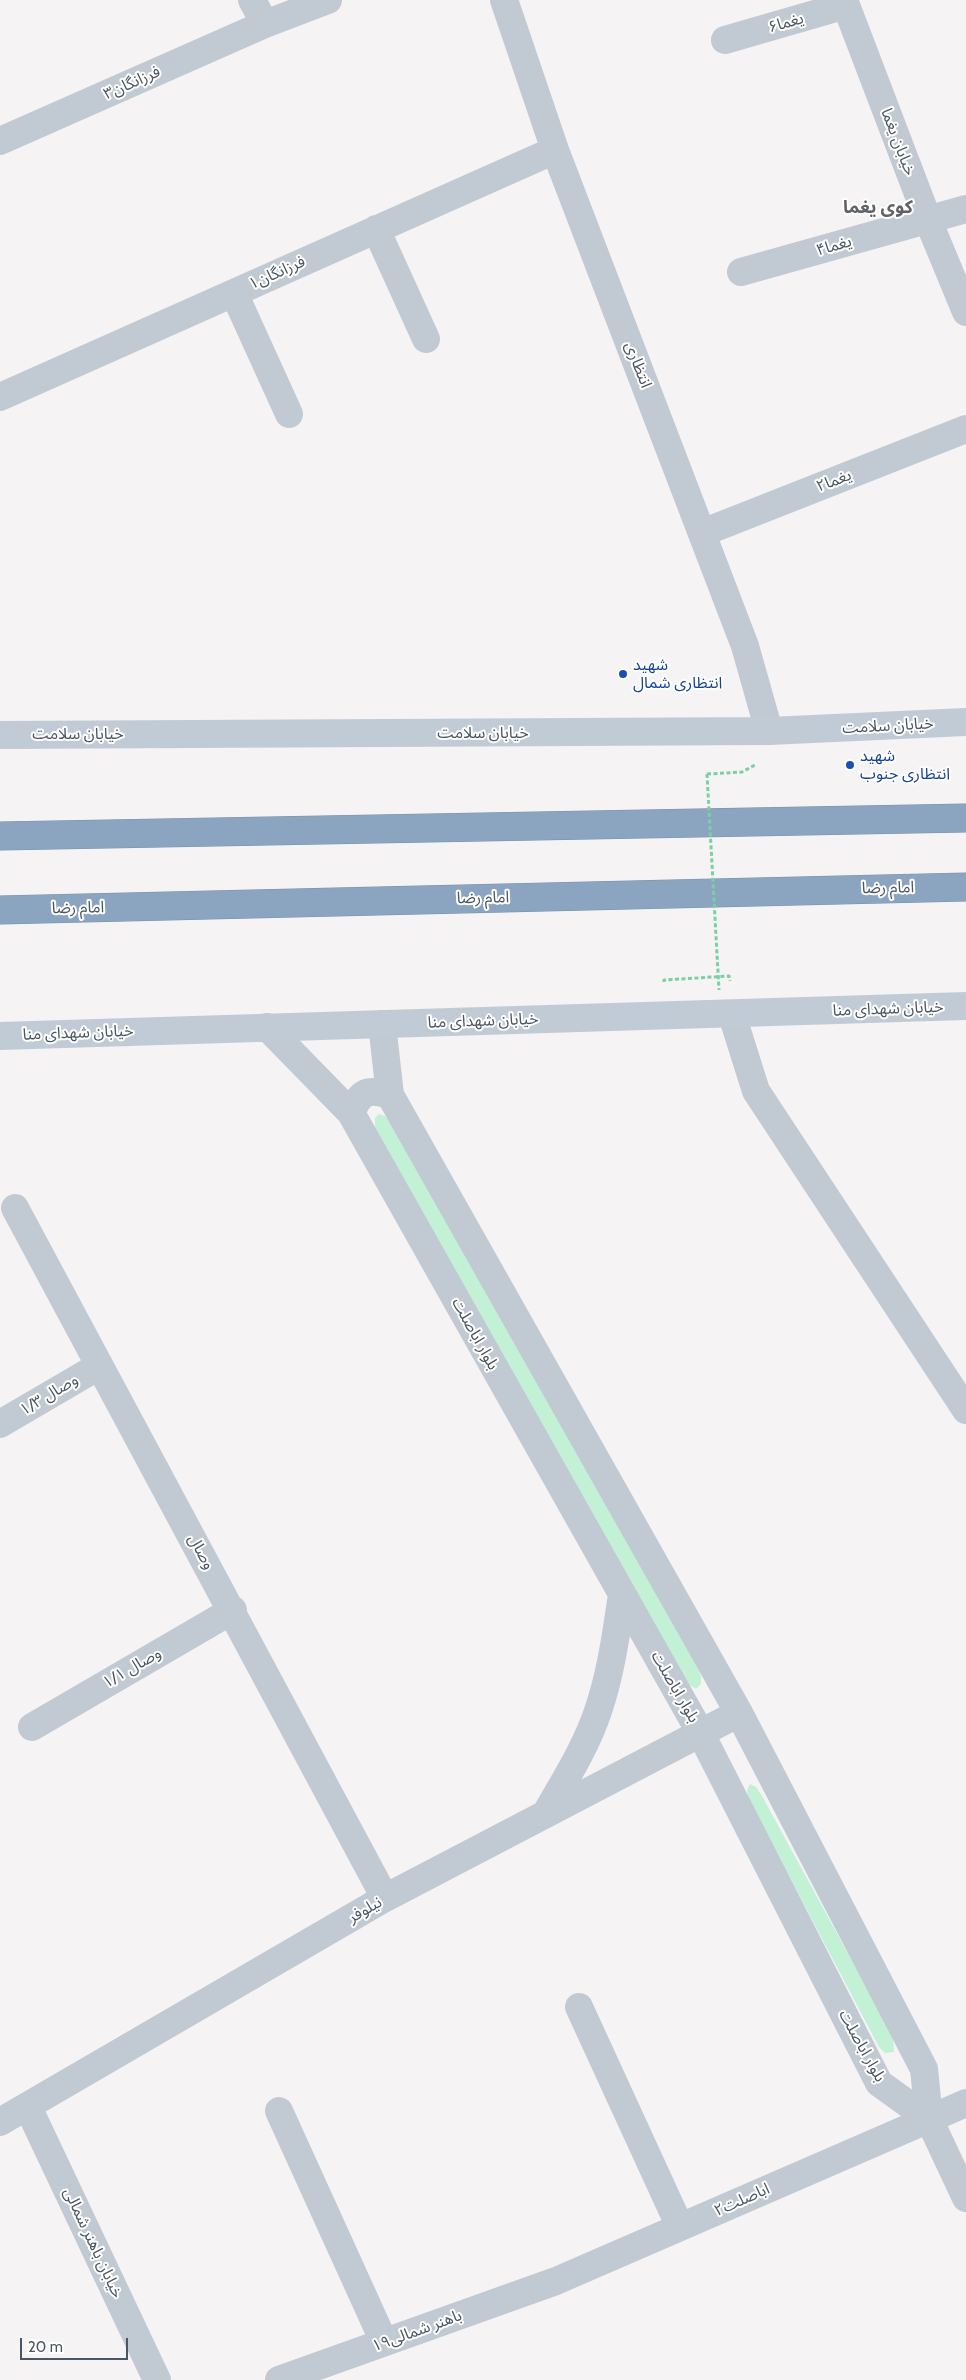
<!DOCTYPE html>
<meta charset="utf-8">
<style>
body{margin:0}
#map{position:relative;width:966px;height:2380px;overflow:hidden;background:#f5f3f3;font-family:Cabin,sans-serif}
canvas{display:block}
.scale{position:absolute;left:20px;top:2338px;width:108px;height:22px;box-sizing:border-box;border:2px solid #4a5661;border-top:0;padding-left:6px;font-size:15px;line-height:18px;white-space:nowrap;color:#4a5661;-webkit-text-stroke:4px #fff;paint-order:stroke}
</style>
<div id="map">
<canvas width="966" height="2380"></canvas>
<div class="scale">20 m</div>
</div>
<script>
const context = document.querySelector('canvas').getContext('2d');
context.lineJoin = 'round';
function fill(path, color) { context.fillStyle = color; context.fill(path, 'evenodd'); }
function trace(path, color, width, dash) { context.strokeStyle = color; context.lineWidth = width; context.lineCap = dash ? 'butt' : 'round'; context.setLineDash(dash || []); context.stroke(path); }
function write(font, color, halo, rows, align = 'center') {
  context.font = font + ' Cabin,"Noto Sans Arabic",sans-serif'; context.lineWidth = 4; context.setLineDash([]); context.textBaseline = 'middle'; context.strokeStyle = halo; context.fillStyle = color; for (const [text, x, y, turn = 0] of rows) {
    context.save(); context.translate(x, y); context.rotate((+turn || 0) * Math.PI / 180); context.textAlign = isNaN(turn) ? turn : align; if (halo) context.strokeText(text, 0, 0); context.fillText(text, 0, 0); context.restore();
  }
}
const green = new Path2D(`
 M379 1114 385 1116 390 1121 696 1665 701 1676V1684L696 1689 688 1684 387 1151 375 1127V1118Z
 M750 1784 756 1787 762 1796 893 2036 894 2052 885 2053 879 2047 749 1800 747 1790Z`);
const path = new Path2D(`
 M707 774 742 772 755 765
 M664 982V980L729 976 730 981`);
const street = new Path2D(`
 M252 0 265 24
 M504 0 555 150 745 646 769 731
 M844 0 928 220 966 312
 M725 40 846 5
 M0 141 265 24 328 0
 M376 229 426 339
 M741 272 966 209
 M234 293 289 414
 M0 397 555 150
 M702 533 966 429
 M732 1015 756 1091 966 1410
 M382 1024 390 1095 739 1713 924 2069 929 2119 966 2198
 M267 1027 351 1113 700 1732 879 2083 929 2119
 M351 1113C360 1092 367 1088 390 1095
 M15 1208 385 1898
 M0 1424 99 1366
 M32 1727 233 1610
 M546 1813C565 1780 586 1747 598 1711 611 1673 616 1634 622 1595
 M579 2007 680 2227
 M28 2107 157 2380
 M279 2111 384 2342
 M0 2122 385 1898 739 1713
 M279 2380 556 2281 966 2103`);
const secondary = new Path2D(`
 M0 735 769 731 966 722
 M0 1036 966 1006`);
const highway = new Path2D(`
 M0 836 966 818
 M0 910 966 887`);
const pathBridge = new Path2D(`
 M707 774 719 990`);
const markers = [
 [623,674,5,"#1a4fb4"],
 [850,765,5,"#1a4fb4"]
];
const streetNames = [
 ["یغما۶",786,23,-16],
 ["فرزانگان۳",132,83,-24],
 ["خیابان یغما",898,142,69],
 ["یغما۴",834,246,-16],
 ["فرزانگان۱",277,273,-24],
 ["انتظاری",638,365,69],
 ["یغما۲",834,481,-21],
 ["خیابان سلامت",888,726,-3],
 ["خیابان سلامت",483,733],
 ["خیابان سلامت",78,734],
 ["امام رضا",888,888,-1],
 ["امام رضا",483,898,-1],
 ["امام رضا",78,908,-1],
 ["خیابان شهدای منا",888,1009,-2],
 ["خیابان شهدای منا",483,1021,-2],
 ["خیابان شهدای منا",78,1033,-2],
 ["بلوار اباصلت",475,1334,61],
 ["وصال ۱/۳",49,1395,-31],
 ["وصال",201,1552,61],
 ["وصال ۱/۱",132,1668,-30],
 ["بلوار اباصلت",675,1687,60],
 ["نیلوفر",365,1910,-30],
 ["بلوار اباصلت",862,2046,61],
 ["اباصلت۲",742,2200,-24],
 ["خیابان باهنر شمالی",93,2243,65],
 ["باهنر شمالی۱۹",417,2331,-20]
];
const transitNames = [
 ["شهید",633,665],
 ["انتظاری شمال",633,683],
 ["شهید",860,756],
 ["انتظاری جنوب",860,774]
];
const neighbourhoodNames = [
 ["کوی یغما",878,208]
];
fill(green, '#c3f1d5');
trace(highway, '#7690ad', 29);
trace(path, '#7ad0a6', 3, [4, 2.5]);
trace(street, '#c1cad2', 28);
trace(secondary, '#c1cbd6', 28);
trace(highway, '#8ba5c1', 28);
trace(pathBridge, '#7ad0a6', 3, [4, 2.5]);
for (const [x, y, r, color] of markers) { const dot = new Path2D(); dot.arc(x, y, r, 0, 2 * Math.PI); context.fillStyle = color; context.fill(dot); trace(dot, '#fff', 2); }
write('16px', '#4a5661', '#fff', streetNames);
write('16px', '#164399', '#fff', transitNames, 'left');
write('bold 18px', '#5f6368', '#fff', neighbourhoodNames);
</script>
